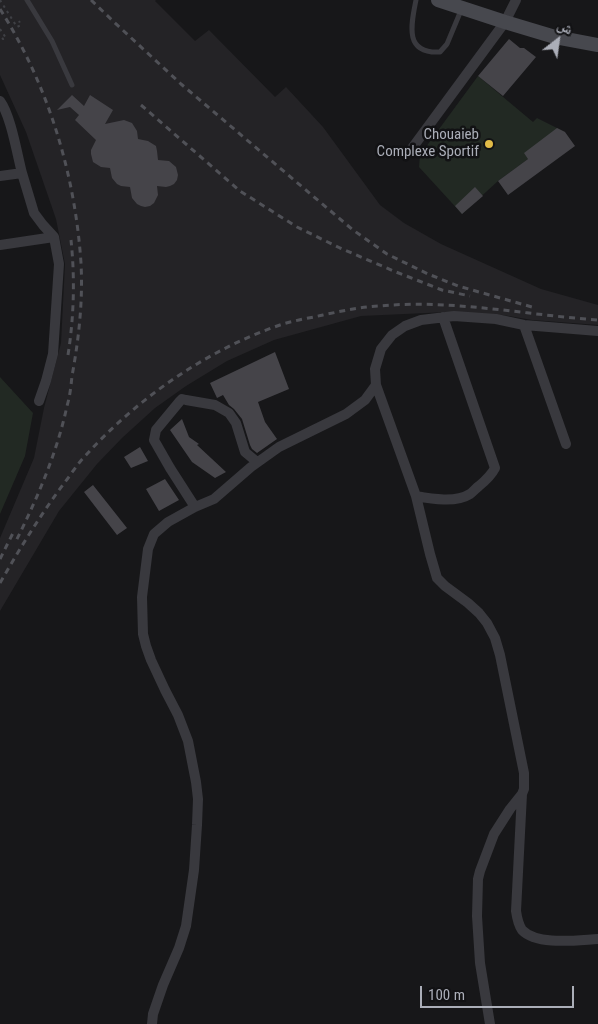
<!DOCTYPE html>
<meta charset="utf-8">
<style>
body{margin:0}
#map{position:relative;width:598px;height:1024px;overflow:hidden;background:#171719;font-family:"Roboto Condensed","Noto Naskh Arabic",sans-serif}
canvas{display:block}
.north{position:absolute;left:533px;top:15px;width:50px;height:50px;-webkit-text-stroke:4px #121214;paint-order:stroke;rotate:30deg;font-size:14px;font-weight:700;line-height:20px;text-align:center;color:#abaeb8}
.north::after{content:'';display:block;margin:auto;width:18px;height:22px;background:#abaeb8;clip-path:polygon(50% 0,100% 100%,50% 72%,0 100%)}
.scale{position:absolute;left:420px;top:986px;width:154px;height:22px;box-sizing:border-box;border:2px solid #abaeb8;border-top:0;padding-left:6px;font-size:15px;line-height:18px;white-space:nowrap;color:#abaeb8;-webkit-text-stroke:4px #121214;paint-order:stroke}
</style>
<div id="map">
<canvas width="598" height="1024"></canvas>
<div class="north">ش</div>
<div class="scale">100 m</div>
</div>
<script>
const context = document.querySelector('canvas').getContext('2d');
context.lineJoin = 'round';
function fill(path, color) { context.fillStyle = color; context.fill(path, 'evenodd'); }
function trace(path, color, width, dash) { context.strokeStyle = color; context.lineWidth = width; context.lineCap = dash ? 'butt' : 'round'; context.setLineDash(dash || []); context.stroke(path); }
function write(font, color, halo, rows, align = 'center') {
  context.font = font + ' "Roboto Condensed",sans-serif'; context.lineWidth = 5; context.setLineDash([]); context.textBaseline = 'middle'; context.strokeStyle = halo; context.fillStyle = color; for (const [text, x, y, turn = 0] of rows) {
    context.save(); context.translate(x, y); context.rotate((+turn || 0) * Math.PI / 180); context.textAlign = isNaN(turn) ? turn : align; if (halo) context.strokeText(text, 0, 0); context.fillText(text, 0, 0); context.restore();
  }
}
const built = new Path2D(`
 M0 0H156L155 1 195 41 209 30 275 97 286 87 323 127 380 205 404 223 441 244 541 289 598 305V325L532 320 503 315 448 312 361 316 274 340 227 361 186 386 155 408 122 438 97 464 59 511 0 611V538L34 458 44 408 61 343 65 264 56 219 26 132 0 75Z`);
const green = new Path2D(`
 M478 76 533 122 537 118 565 132 498 181 462 214 419 167 420 155Z
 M0 377 33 413 25 456 0 514Z`);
const building = new Path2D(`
 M509 39 520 48H524L536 57 503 96 478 76Z
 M72 95 84 106 90 95 113 110 105 124 124 120 132 123 137 131 138 139 148 141 156 146 157 151 158 160 169 161 176 167 178 175 177 180 174 184 170 186 166 187 157 186 158 195 154 203 150 206 145 207 141 206 137 204 132 198 130 187 121 186 117 184 112 178 110 168 101 167 93 162 91 154V150L96 140 75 120 79 115 70 107 57 110Z
 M557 128 565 132 575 146 508 195 498 181 528 159 524 153Z
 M475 187 483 196 462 214 455 206Z
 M275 352 289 389 258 402 265 422 277 439 257 453 252 449 250 445 242 419 234 409 229 405 223 395 217 398 210 383Z
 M182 419 189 437 199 444 197 445 226 472 215 478 192 462 170 430Z
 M140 447 148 461 131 468 124 457Z
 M165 479 179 500 159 511 146 489Z
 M93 485 127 528 117 535 84 492Z`);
const path = new Path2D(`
 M0 0 17 27 21 25 19 21
 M0 29 6 38 3 39 2 38`);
const service = new Path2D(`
 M27 0 52 41 72 85
 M416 0C411 25 404 54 440 52L447 44 462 8`);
const minor = new Path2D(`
 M0 101C11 116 17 154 22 173L0 176
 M410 151 505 22 516 0
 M22 173 34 213 43 225 54 237 59 264 53 354 46 381 39 401
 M0 245 54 237
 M524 325 566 444
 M416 496C432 499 456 503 470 494 473 492 476 488 479 486 485 481 491 476 495 468L443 317
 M195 507 170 468 154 440 156 430 180 401 182 399 186 400 215 405 229 413 236 423 245 452 257 462
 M522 794 516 911C517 918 518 924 522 930 537 946 578 940 598 939
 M152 1024 153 1014 163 985 179 948 186 926 194 870 197 825 198 799 196 782 188 741 178 715 165 690 151 660 146 646 143 634 142 597 148 549 154 534 168 522 195 507 214 499 251 467 279 447 346 414 365 400 376 385
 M490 1024 480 963 477 916 478 879 480 871 494 834 510 809 522 794 524 789V773L500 655 495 638 487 623 479 613 468 603 445 586 437 578 430 554 416 496 376 385 375 369 381 349 392 335 405 326 421 320 454 316 496 319 524 325 598 331`);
const secondary = new Path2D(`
 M438 0 505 22 555 37 598 45`);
const rail = new Path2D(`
 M91 0 114 22 181 84 353 230 387 254 428 274 458 286 532 307
 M0 9C48 85 75 173 81 263 83 300 79 338 72 376 71 386 70 396 67 406 57 453 37 499 15 543
 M141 105 240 191 297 227 340 248 396 272 442 290 470 296
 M68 355C74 317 75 278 71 240
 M0 559 14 531
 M0 583C20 548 41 514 65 482 72 473 78 463 86 455 139 397 208 349 283 324 296 320 310 318 323 315 342 311 360 307 379 306 452 299 525 315 598 320`);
const markers = [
 [489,144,5,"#e1bb47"]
];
const poiNames = [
 ["Chouaieb",479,135],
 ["Complexe Sportif",479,152]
];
fill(built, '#242326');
fill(green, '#222923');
fill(building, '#454449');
trace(path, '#3f4045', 2, [2.5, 4]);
trace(service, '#39393e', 5);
trace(minor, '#39393e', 10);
trace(secondary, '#47484e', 14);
trace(rail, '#505157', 3, [6, 5]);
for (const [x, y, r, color] of markers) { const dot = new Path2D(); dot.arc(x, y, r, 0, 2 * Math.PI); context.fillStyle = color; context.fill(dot); trace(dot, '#121214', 2); }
write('15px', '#abaeb8', '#121214', poiNames, 'right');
</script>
